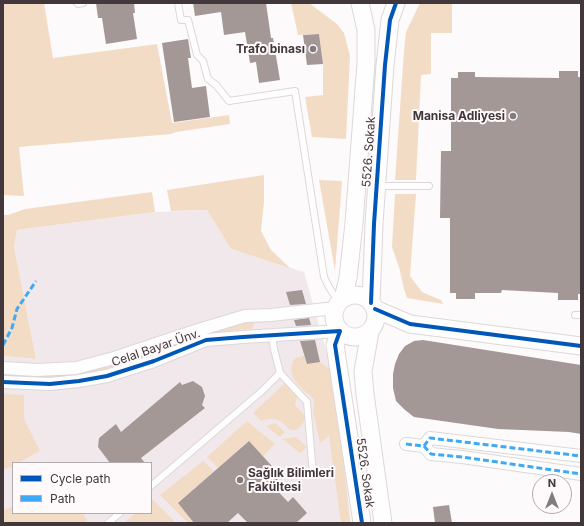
<!DOCTYPE html>
<meta charset="utf-8">
<style>
body{margin:0}
#map{position:relative;width:584px;height:526px;overflow:hidden;background:#fdfafb;font-family:Inter,sans-serif}
canvas{display:block}
.frame{position:absolute;inset:0;border:4px solid #42383b;pointer-events:none}
.legend{position:absolute;left:12px;top:462px;width:140px;height:52px;box-sizing:border-box;background:#fef9fa;border:1px solid #b3acae;margin:0;padding:5px 7px;list-style:none;font-size:12px;color:#42383b}
.legend li{display:flex;align-items:center;gap:8px;height:20px}
.legend b{width:20px;border:1px solid #b3acae}
.north{position:absolute;left:532px;top:474px;width:40px;height:40px;box-sizing:border-box;background:#fef9fa;border:1px solid #b3acae;border-radius:50%;rotate:0deg;font-size:11px;font-weight:700;line-height:16px;text-align:center;color:#42383b}
.north::after{content:'';display:block;margin:auto;width:14px;height:18px;background:#837c7e;clip-path:polygon(50% 0,100% 100%,50% 72%,0 100%)}
</style>
<div id="map">
<canvas width="584" height="526"></canvas>
<div class="frame"></div>
<ul class="legend">
<li><b style="height:5px;background:#0057b8"></b>Cycle path</li>
<li><b style="height:5px;background:#3fa9f5"></b>Path</li>
</ul>
<div class="north">N</div>
</div>
<script>
const context = document.querySelector('canvas').getContext('2d');
context.lineJoin = 'round';
function fill(path, color) { context.fillStyle = color; context.fill(path, 'evenodd'); }
function trace(path, color, width, dash) { context.strokeStyle = color; context.lineWidth = width; context.lineCap = dash ? 'butt' : 'round'; context.setLineDash(dash || []); context.stroke(path); }
function write(font, color, halo, rows, align = 'center') {
  context.font = font + ' Inter,sans-serif'; context.lineWidth = 4; context.setLineDash([]); context.textBaseline = 'middle'; context.strokeStyle = halo; context.fillStyle = color; for (const [text, x, y, turn = 0] of rows) {
    context.save(); context.translate(x, y); context.rotate((+turn || 0) * Math.PI / 180); context.textAlign = isNaN(turn) ? turn : align; if (halo) context.strokeText(text, 0, 0); context.fillText(text, 0, 0); context.restore();
  }
}
const built = new Path2D(`
 M207 210 231 249 304 272 335 382 351 523H3V356L36 359 14 246 17 230 155 212ZM13 463H151V513H13Z`);
const green = new Path2D(`
 M3 3H44L53 58 157 44 172 123 229 115 230 124 176 132 171 134 19 147 24 196 3 195Z
 M291 3H309L337 24 344 33 350 56 346 139 312 137 305 97 323 95V64L319 34 298 35Z
 M420 3H452V33H431V74L421 75 416 180H395L404 51 406 32Z
 M264 175V201L261 231 271 250 290 268 231 249 207 210 171 211 167 190Z
 M319 180 342 181 335 271Z
 M152 192 155 212 17 230 14 246 36 359 3 356V215H8L25 209Z
 M395 194H416L410 276 422 292 441 300 443 304 407 298 404 289 399 267 392 247Z
 M250 321 254 323 252 329 236 330 215 333 213 332 214 330Z
 M168 346 169 348 168 350C138 360 106 373 74 377 50 380 27 378 3 377V372L41 373Z
 M304 356 307 364 320 362 332 371 335 382 350 523H341L329 436 320 443 313 411 314 399C302 388 283 376 295 358Z
 M285 383 297 396 295 406C308 416 308 419 297 430H290C279 419 276 417 261 421L253 413Z
 M3 394 24 395V419L40 451 18 463H13V466L3 470Z
 M247 421 275 444 263 456 248 441 218 468 207 457Z
 M275 423 285 432 280 437 266 426Z
 M296 437 307 447 300 453 282 439Z
 M203 461 214 471 178 503 194 523H188L160 495Z
 M152 499 176 523H124L136 513H151V500Z
 M13 506V513H83L88 523H3V511Z`);
const building = new Path2D(`
 M96 3H134L135 13H133L137 39 106 44 102 18H98Z
 M193 3H266L271 38H273L280 80 259 83 256 62 250 63 245 32 224 35 221 12 195 16Z
 M319 34 323 64 307 65 303 35Z
 M188 39 191 58H188L192 88 206 86 210 117 174 122 162 43Z
 M559 71H578V77H581V294H578V300H558V293L502 290 501 293H475V299H456V293H450V218H440L441 151H451V78H458V72H475V77L559 78Z
 M302 290 306 304 290 305 286 292Z
 M309 318 311 325 296 326 294 320Z
 M315 340 320 362 307 364 300 341Z
 M423 340 581 365V434L569 432 498 429 414 417 405 410 396 401 393 388V374L395 364 399 354 405 346 414 341Z
 M193 381 202 387 205 396 202 405 205 408 141 458 145 463H110L98 447 99 438 116 424 121 432 180 382 182 385Z
 M249 441 281 476 272 485 288 502 293 497 307 513 296 523H248L238 513 227 523H194L178 503Z
 M449 505 452 523H435L433 507Z`);
const lane = new Path2D(`
 M77 3 78 4 83 3
 M178 3 181 20H188L197 55 203 61 208 79 216 85 229 101 295 91 324 277 329 287 339 303
 M378 186H429
 M575 315H581
 M272 335 274 349 280 373 307 402 313 475
 M151 486 262 391 280 373
 M108 523 120 513`);
const street = new Path2D(`
 M3 368 37 370 76 368 114 358 195 331 245 316 271 315 335 308
 M3 382 50 384 79 381 107 376 154 361 206 340 243 337 340 331
 M406 444 424 446 431 454 462 457 581 474
 M424 446 430 438 581 456`);
const secondary = new Path2D(`
 M334 316a21 21 0 1 1 42 0a21 21 0 1 1-42 0Z
 M343 299 348 278 354 223 366 63V30L360 3
 M371 303 374 224 385 65 390 20 396 3
 M375 309 410 324 581 346
 M340 331 335 345 362 523
 M370 332 363 371 365 394 383 523`);
const quiet = new Path2D(`
 M3 345 12 328 17 309 36 281
 M406 444 424 446 431 454 462 457 581 474
 M424 446 430 438 581 456`);
const cycleway = new Path2D(`
 M371 303 374 224 385 65 390 20 396 3
 M375 309 410 324 581 346
 M3 382 50 384 79 381 107 376 154 361 206 340 243 337 340 331 335 345 362 523`);
const markers = [
 [313,49,4,"#837c7e"],
 [513,116,4,"#837c7e"],
 [240,480,4,"#837c7e"]
];
const poiNames = [
 ["Trafo binası",305,49],
 ["Manisa Adliyesi",505,116],
 ["Sağlık Bilimleri",248,473,"left"],
 ["Fakültesi",248,487,"left"]
];
const streetNames = [
 ["5526. Sokak",369,152,-86],
 ["Celal Bayar Ünv.",156,348,-19],
 ["5526. Sokak",365,473,82]
];
fill(built, '#f1e8eb');
fill(green, '#f3dcc6');
fill(building, '#a49896');
trace(lane, '#ddd7d8', 8);
trace(street, '#ddd7d8', 14);
trace(secondary, '#ddd7d8', 19);
trace(lane, '#fffefe', 6);
trace(street, '#fffefe', 12);
trace(secondary, '#fffefe', 17);
trace(quiet, '#3fa9f5', 3, [6, 3]);
trace(cycleway, '#0057b8', 4);
for (const [x, y, r, color] of markers) { const dot = new Path2D(); dot.arc(x, y, r, 0, 2 * Math.PI); context.fillStyle = color; context.fill(dot); trace(dot, '#fef9fa', 1.5); }
write('bold 12px', '#42383b', '#fef9fa', poiNames, 'right');
write('12px', '#42383b', '#fef9fa', streetNames);
</script>
